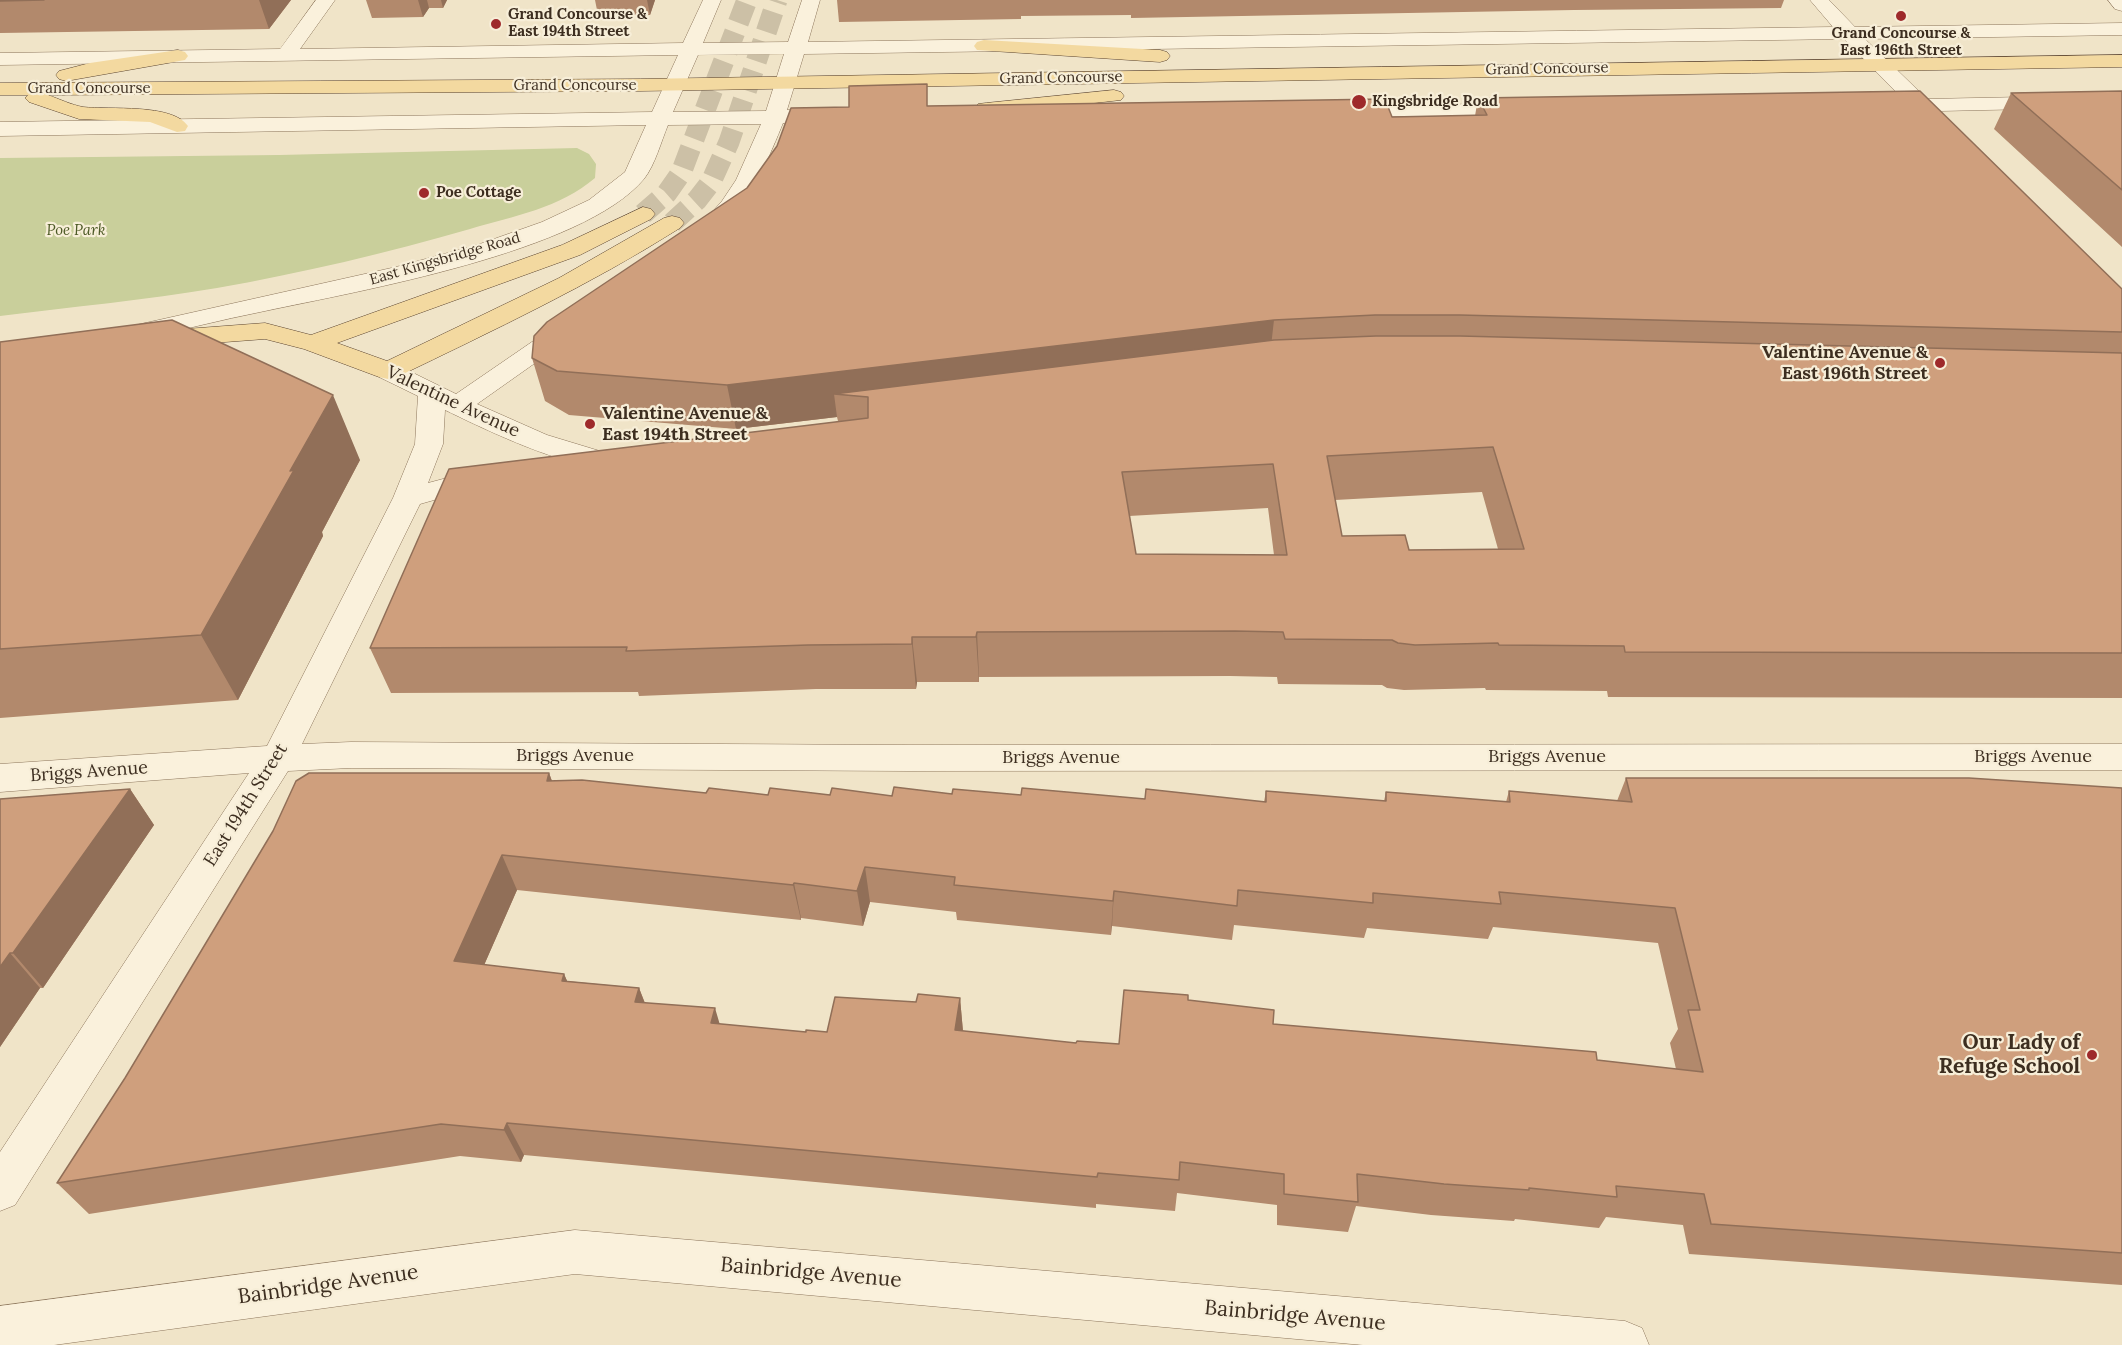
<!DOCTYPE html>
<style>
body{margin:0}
canvas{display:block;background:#f0e4c8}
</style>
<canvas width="2122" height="1345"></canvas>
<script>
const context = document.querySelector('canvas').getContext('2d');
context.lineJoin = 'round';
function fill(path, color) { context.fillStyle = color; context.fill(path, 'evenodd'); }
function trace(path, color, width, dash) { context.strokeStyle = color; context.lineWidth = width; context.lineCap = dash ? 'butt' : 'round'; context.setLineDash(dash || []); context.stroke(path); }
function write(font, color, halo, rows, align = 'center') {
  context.font = font + ' Lora,serif'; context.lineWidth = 4.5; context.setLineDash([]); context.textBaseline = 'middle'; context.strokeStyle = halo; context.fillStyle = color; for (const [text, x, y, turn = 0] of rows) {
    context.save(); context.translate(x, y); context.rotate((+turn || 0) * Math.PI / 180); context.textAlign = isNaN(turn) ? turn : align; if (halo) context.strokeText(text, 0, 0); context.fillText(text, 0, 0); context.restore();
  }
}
const green = new Path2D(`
 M577 148 589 154 596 164 595 178C560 208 514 216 470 229 387 253 302 273 217 288 145 300 72 307 0 316V158L279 155Z`);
const majorTunnel = new Path2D(`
 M643 214 667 193 681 173 747 0
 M672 223 697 200 711 182 729 142 777 0`);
const minor = new Path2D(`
 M316 0H335L300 49 683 43 703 0H721L703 43 788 42 802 0H820L808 42 1833 27 1810 0H1829L1855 27 2122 23V35L1865 39 1927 99 2122 95V107L1940 111 1942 114 1939 119C1928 121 1924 119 1916 112L1882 110 1878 106 1882 102 1903 99 1844 39 804 54 787 110 840 111 843 116 840 121 832 122 783 123C773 148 742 223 718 232 712 234 709 232 704 231L700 226 722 201 736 180 761 124 668 125C661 142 655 165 644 179 583 252 359 291 265 311 220 320 176 331 132 342L123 340 119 334 123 328 396 267 477 245 542 222 589 200 625 172 646 125 0 136V122L652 112 678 55 0 65V53L280 49ZM784 54 766 111 673 112 698 55Z
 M2108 0H2122V11L2115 9Z
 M1519 104 1527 105 1530 110 1527 115 1346 117 1338 116 1335 111 1338 106 1346 105Z
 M570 319 579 322 583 327 579 332 477 404 547 435 603 452 607 458 603 464C571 472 476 425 445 410L443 444 428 483 484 468 494 471 498 477 494 483 420 504 302 744 351 742 907 745 2122 744V770L907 771 351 768 288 771 15 1205 0 1211V1152L249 773 0 792V764L267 746 393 498 415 444 418 396 379 377 375 371 379 365 388 363 397 365 456 394 561 322Z
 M575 1230 1625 1321 1642 1328 1649 1345H1363L575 1274 54 1345H0V1306Z`);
const major = new Path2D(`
 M984 40 1160 50 1167 52 1170 56 1167 60 1160 62 977 50 974 46 977 42Z
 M178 50 185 52 188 56 185 60 66 81 59 79 56 75 59 71 90 63Z
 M2122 55V67L640 91 48 95C59 99 72 105 83 107 109 110 172 103 188 126L185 131 177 132 150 122 79 119 29 102 25 98 28 95H0V83L640 79Z
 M1114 90 1121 92 1124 96 1121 100 986 115 978 114 975 109 978 104 986 103Z
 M643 207 651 209 655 214 651 219 580 255 337 343 387 361 559 278 664 218 672 216 680 218 684 223 680 228C590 285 494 330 397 377L388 379 379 377 304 349 265 339 159 347 150 345 146 339 150 333 159 331 265 323 311 335 562 245Z`);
const wall = new Path2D(`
 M0 0H291L269 29 0 33Z
 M366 0H447L443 8H429L423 17 372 18Z
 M595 0H655L650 15H598Z
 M837 0H1784L1781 8 1574 10 1131 18V15L1021 16V19L839 22Z
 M2122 91V247L1994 129 2011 93Z
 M1478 98 2122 289V698L1608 697 1607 691 1486 690 1485 688 1404 690 1387 688 1382 685 1278 684 1277 677 1230 676 979 677V682H917L916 689H816L639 696 638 692 391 693 370 648 838 421 837 417 736 429 569 415 545 401 532 358 849 107 929 106 1392 117 1475 116ZM1482 492 1498 549 1409 550 1342 536 1335 500ZM1268 508 1274 555 1136 554 1129 516Z
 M0 342 360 460 322 532 323 536 238 700 0 718Z
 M549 773 552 781 706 793 768 795 892 796 952 794 1021 795 1145 799 1264 802 1266 791 1384 801 1386 792 1506 802 1509 791 1617 801 1626 778 2122 788V1285L1689 1254 1683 1225 1606 1217 1599 1228 1515 1219 1514 1221 1431 1215 1356 1206 1348 1232 1277 1225V1205L1177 1193 1175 1211 1096 1204V1208L524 1155 521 1162 460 1156 89 1214 57 1183ZM517 890 801 920V918L863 926 870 902 956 912 957 920 1111 935 1112 926 1232 940 1234 925 1364 938 1367 928 1488 939 1493 927 1658 943 1678 1029 1670 1043 1676 1069 1273 1024 1188 1000 1119 1044 1076 1043 963 1031 960 998 916 1002 827 1032H806L720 1024 645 1003 639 988 567 981 564 974 484 965Z
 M130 789 154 825 43 988H40L0 1047V799Z`);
const shadedWall = new Path2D(`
 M259 0H291L269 29Z
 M418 0H427L429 8 423 17Z
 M441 0H447L443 8Z
 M647 0H655L650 15Z
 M1274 320 1269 364 868 397 834 394 837 417 736 429 727 385Z
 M333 395 360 460 322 532 323 536 238 700 201 635 290 471Z
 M977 632 979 677V682L976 637Z
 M912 637 917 682 916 689 912 644Z
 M549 773 562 809 547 781Z
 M130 789 154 825 43 988 13 953Z
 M502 855 517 890 471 995 454 961Z
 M865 867 870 902 863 926 857 891Z
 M794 883 801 918V920L793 885Z
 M1114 891 1112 926 1111 935 1113 901Z
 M10 953 40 988 0 1047V967Z
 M564 974 579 1008 562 981Z
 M639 988 652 1022 635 1002Z
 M960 998 963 1032 955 1030Z
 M715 1008 725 1042 711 1023Z
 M507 1123 524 1155 521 1162 504 1130Z`);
const building = new Path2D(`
 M0 0H44L0 1Z
 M927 84V106L1385 99 1392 117 1487 115 1478 98 1920 91 2122 289V332L1460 315H1375L1274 320 727 385 557 371 532 358 534 336 547 322 747 188 777 146 791 108 849 107V86Z
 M2122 91V190L2011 93Z
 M172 320 333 395 290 471 294 470 201 635 0 649V342Z
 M1376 336H1460L2122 353V653L1625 652 1624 646 1499 645 1498 643 1415 645 1398 643 1392 640 1285 639 1283 632 1235 631 977 632 976 637H912V644L808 645 626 651 627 647 370 648 449 469 868 418V397L834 394 1274 340ZM1493 447 1524 549 1409 550 1405 535 1342 536 1327 456ZM1273 464 1287 555 1136 554 1122 472Z
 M309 773H549L547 781 582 780 706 793 709 788 768 795 770 788 830 795 832 788 892 796 894 787 952 794 953 789 1021 795 1022 788 1145 799 1146 789 1266 802V791L1386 801V792L1510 802 1509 791 1632 802 1626 778H1969L2122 788V1253L1711 1224 1704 1194 1616 1186 1617 1197 1529 1188V1190L1444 1184 1357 1174 1358 1202 1284 1194V1174L1180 1162 1179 1180 1098 1173 1097 1177 507 1123 504 1130 441 1124 57 1183 125 1078 273 831 296 781ZM502 855 793 885 794 883 857 891 865 867 955 877 954 885 1113 901 1114 891 1237 906 1238 890 1373 903V893L1501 904 1499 892 1675 908 1700 1010H1688L1703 1072 1597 1060 1596 1052 1273 1024 1274 1010 1188 1000V995L1124 990 1119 1044 1077 1041 1076 1043 955 1030 960 998 918 994 916 1002 835 997 827 1032 806 1030V1032L711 1023 715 1008 635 1002 639 988 562 981 564 974 454 961Z
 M130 789 13 953H10L0 967V799Z`);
const markers = [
 [1901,16,6,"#9e2a2b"],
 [496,24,6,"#9e2a2b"],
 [1359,102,8,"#9e2a2b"],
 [424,193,6,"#9e2a2b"],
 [1940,363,6,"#9e2a2b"],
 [590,424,6,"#9e2a2b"],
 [2092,1055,6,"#9e2a2b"]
];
const farPoinames = [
 ["Grand Concourse &",508,15],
 ["East 194th Street",508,32],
 ["Grand Concourse &",1901,34,"center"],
 ["East 196th Street",1901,51,"center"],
 ["Kingsbridge Road",1372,102],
 ["Poe Cottage",436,193]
];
const farStreetnames = [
 ["Grand Concourse",1547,69,-1],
 ["Grand Concourse",1061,78,-1],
 ["Grand Concourse",575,86],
 ["Grand Concourse",89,89],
 ["East Kingsbridge Road",445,259,-16]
];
const farParknames = [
 ["Poe Park",76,231]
];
const poiNames = [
 ["Valentine Avenue &",1928,353],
 ["East 196th Street",1928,374],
 ["Valentine Avenue &",602,414,"left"],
 ["East 194th Street",602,435,"left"]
];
const streetNames = [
 ["Valentine Avenue",453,402,25],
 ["Briggs Avenue",575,756],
 ["Briggs Avenue",1547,757],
 ["Briggs Avenue",2033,757],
 ["Briggs Avenue",1061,758],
 ["Briggs Avenue",89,772,-4],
 ["East 194th Street",246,805,-58]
];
const nearPoinames = [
 ["Our Lady of",2080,1043],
 ["Refuge School",2080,1067]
];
const nearStreetnames = [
 ["Bainbridge Avenue",811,1273,5],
 ["Bainbridge Avenue",328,1285,-8],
 ["Bainbridge Avenue",1295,1316,5]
];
fill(green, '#c9cf9b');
trace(majorTunnel, '#ccc0a6', 21, [21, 10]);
trace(minor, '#8d765c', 1);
trace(major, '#5b4430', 1);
fill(minor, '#faf1dc');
fill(major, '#f3d9a0');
fill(wall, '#b2896c');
fill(shadedWall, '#916f58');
fill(building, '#cf9f7d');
trace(building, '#916f58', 1.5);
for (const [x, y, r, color] of markers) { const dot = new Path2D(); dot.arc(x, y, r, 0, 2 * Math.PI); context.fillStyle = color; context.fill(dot); trace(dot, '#f7eed8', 2); }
write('bold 15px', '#3d2e20', '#f7eed8', farPoinames, 'left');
write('15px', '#3d2e20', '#f7eed8', farStreetnames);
write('italic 15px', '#4d5a26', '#f7eed8', farParknames);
write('bold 18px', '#3d2e20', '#f7eed8', poiNames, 'right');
write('18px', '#3d2e20', '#f7eed8', streetNames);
write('bold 21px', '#3d2e20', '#f7eed8', nearPoinames, 'right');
write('21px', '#3d2e20', '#f7eed8', nearStreetnames);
</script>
